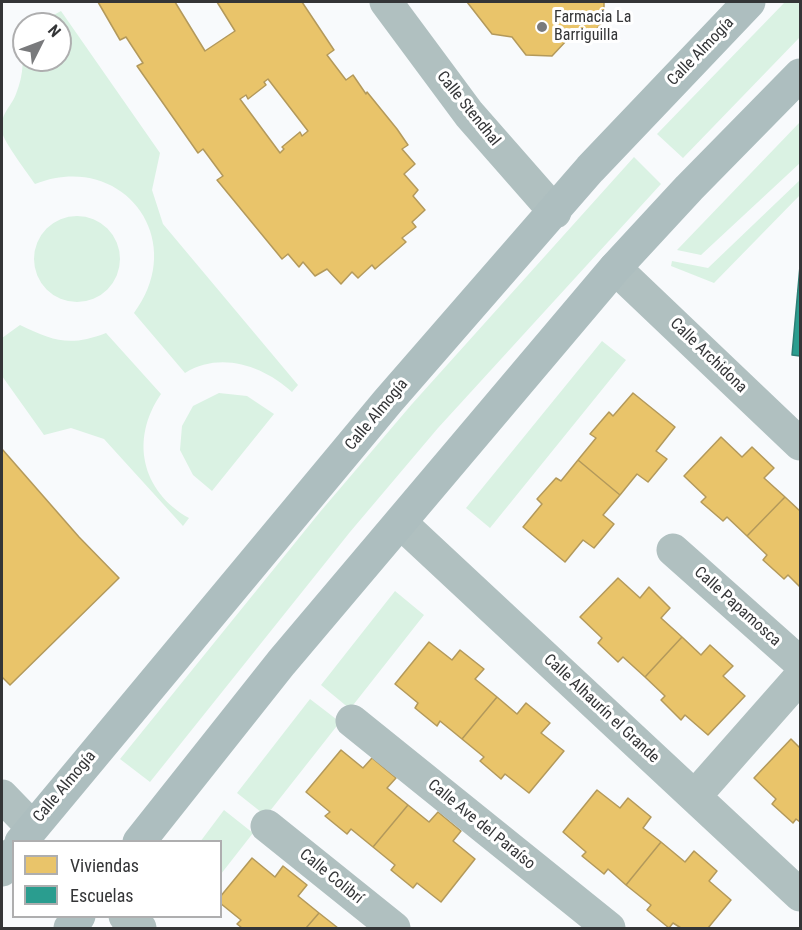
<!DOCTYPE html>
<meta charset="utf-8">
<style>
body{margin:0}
#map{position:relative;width:802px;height:930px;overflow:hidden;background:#f8fafc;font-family:"Roboto Condensed",sans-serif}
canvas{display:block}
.frame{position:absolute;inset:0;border:3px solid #343537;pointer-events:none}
.legend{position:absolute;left:12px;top:840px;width:210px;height:78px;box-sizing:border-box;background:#fff;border:2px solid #aeaeaf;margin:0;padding:8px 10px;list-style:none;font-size:18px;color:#343537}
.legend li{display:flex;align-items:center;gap:12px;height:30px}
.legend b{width:30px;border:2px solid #aeaeaf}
.north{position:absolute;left:12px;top:12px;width:60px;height:60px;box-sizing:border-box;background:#fff;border:2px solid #aeaeaf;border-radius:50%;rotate:48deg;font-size:16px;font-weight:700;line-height:24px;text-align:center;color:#343537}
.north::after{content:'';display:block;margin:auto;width:21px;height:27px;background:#797a7c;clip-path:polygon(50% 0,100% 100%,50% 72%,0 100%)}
</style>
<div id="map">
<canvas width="802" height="930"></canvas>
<div class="frame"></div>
<ul class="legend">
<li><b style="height:16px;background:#e9c46a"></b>Viviendas</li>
<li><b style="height:16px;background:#2a9d8f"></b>Escuelas</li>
</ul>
<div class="north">N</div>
</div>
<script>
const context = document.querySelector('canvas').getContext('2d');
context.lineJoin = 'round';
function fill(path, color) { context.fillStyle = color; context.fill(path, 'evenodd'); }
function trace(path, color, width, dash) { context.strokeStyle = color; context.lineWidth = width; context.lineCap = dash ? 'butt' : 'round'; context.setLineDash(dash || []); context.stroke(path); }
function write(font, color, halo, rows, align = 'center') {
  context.font = font + ' "Roboto Condensed",sans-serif'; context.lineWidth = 6; context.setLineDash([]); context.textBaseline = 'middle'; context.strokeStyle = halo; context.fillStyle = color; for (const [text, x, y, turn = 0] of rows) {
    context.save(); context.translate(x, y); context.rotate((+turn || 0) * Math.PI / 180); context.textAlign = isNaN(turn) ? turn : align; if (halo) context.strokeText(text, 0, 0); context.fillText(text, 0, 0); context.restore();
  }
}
const green = new Path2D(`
 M785 2H800V37L683 158 657 134Z
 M61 11 160 153 152 190 163 224 298 385 292 392C263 366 221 351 185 373L134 313C190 238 121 150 35 184 28 174 4 142 2 132 0 113 10 109 16 94 24 74 25 55 18 34L24 31V60H60V24H37Z
 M800 122V163L701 255 677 250Z
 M634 157 661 184 438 428 350 532 150 782 120 759 320 512 412 404Z
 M800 180V195L714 283 671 266 672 261 708 268Z
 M34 259a43 43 0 1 1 86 0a43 43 0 1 1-86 0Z
 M20 325C53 341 70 347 106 333L161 394C130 439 141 491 189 518L183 526 104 439 71 428 44 435 2 376V338Z
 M602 341 626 360 490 528 466 508Z
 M219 393 247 396 274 414 212 491 193 475 180 450 182 426 193 406Z
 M395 591 424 615 350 709 321 685Z
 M310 699 340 722 266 816 237 793Z
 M224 810 253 833 221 874 220 842H200Z`);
const homes = new Path2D(`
 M98 2H175L205 51 235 31 217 2H302L334 50 327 55 346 80 353 75 366 94 367 92 397 129 408 145 402 149 415 164 404 174 418 190 413 196 425 210 412 222 416 227 402 238 406 242 375 269 372 265 358 278 352 272 341 284 327 269 315 276 303 262 299 267 288 254 282 259 217 180 223 176 203 149 198 153 137 66 143 63 126 37 120 40ZM268 79 308 131 302 136 300 132 282 147 284 149 280 153 240 99 246 95 248 99 266 85 264 82Z
 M467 2H604V21L586 40H567L552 56 526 55 512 37 492 34Z
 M633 393 675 427 656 451 667 459 648 482 637 474 620 495 578 460 596 438 590 434 609 412 613 416Z
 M721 437 742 457 752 447 774 468 764 478 785 497 747 536 727 517 723 521 701 502 706 497 684 476Z
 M2 449 79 537 119 578 10 685 2 677Z
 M578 460 620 495 603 515 614 524 605 535 594 548 583 540 565 562 523 527 542 504 537 499 556 478 561 481Z
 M785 497 800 511V587L788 575 784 579 763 560 767 555 747 536Z
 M618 578 640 598 649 587 670 608 661 618 682 637 645 677 623 657 618 662 598 643 602 638 580 617Z
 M682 637 701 655 710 645 733 666 723 676 745 696 708 735 685 715 681 720 661 700 665 696 645 677Z
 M429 642 452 660 460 650 484 669 475 679 497 697 462 739 440 721 437 726 415 708 418 703 395 684Z
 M497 697 517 714 526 703 537 712 550 723 541 733 564 751 529 793 505 774 501 779 480 761 484 757 462 739Z
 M791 739 800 748V822L796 819 793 823 772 804 776 799 754 778Z
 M341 750 363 768 372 758 396 778 387 788 408 805 373 847 351 829 347 834 325 816 330 812 306 792Z
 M597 790 620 808 628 798 651 817 643 828 661 842 626 885 608 869 604 874 582 856 586 852 563 832Z
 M408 805 429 822 438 812 461 831 453 841 475 859 441 902 417 883 413 888 391 870 395 865 373 847Z
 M661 842 685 862 694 851 717 871 709 881 731 900 708 928H681L673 923 669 928 647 910 651 905 626 885Z
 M252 858 275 877 283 866 307 885 298 896 319 913 306 928H242L237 924 241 920 220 903V897Z
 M319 913 338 928H306Z`);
const schools = new Path2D(`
 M800 266V356L792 355Z`);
const pedestrian = new Path2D(`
 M352 721 609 928
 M267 826 394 928`);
const minor = new Path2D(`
 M386 2 469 114 555 212
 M615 268 800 444
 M401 523 800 895
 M673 550 800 663
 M2 796 32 827
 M695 796 800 677
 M125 916 140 928`);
const secondary = new Path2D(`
 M21 842 388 401 590 169 749 2
 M139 842 281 663 615 268 689 188 800 75
 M2 870 14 853
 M70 928 79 916`);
const markers = [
 [542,27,6,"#797a7c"]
];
const poiNames = [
 ["Farmacia La",554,18],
 ["Barriguilla",554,36]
];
const streetNames = [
 ["Calle Almogía",701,52,-46],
 ["Calle Stendhal",468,109,51],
 ["Calle Archidona",708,356,44],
 ["Calle Almogía",377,415,-50],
 ["Calle Papamosca",737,607,42],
 ["Calle Alhaurín el Grande",601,709,43],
 ["Calle Almogía",65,787,-50],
 ["Calle Ave del Paraíso",481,825,39],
 ["Calle Colibrí",331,877,39]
];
fill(green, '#daf2e3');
fill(homes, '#e9c46a');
trace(homes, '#b3995b', 1.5);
fill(schools, '#2a9d8f');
trace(schools, '#2d7e75', 1.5);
trace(pedestrian, '#b0c0c0', 33);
trace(minor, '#b0c0c0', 33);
trace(secondary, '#adbebf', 33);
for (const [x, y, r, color] of markers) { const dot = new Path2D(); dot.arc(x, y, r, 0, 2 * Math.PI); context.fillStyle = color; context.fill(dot); trace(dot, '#fff', 2); }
write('16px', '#343537', '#fff', poiNames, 'left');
write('16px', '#343537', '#fff', streetNames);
</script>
